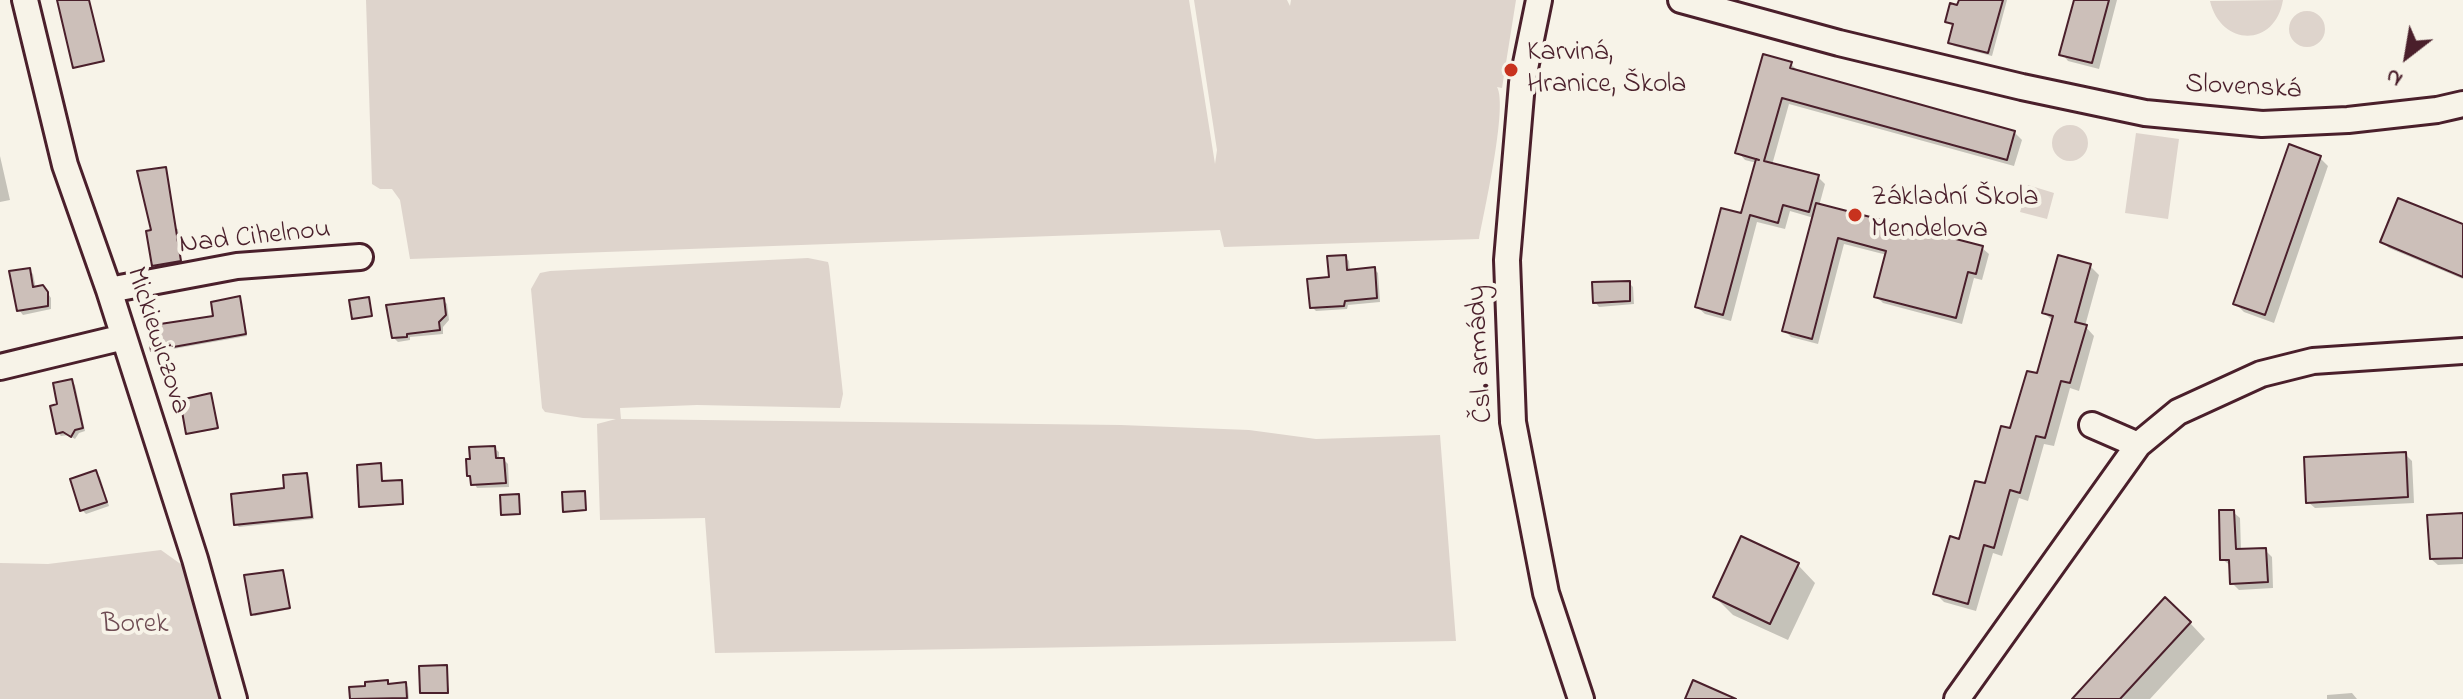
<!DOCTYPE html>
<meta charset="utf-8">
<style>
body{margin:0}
#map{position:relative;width:2463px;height:699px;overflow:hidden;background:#f7f3e8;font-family:"Indie Flower",sans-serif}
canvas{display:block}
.north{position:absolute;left:2367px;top:16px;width:80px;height:80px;-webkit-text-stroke:6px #f7f3e8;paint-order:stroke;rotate:211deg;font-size:22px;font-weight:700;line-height:32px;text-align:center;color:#4a1f2b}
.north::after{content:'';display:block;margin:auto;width:28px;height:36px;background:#4a1f2b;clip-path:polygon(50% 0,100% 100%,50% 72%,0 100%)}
</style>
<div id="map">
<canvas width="2463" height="699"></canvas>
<div class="north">N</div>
</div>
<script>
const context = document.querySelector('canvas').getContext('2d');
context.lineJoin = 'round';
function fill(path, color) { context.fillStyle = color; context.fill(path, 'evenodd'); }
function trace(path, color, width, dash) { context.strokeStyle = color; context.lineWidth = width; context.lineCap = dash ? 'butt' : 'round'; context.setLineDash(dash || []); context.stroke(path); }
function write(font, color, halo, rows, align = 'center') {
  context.font = font + ' "Indie Flower",sans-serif'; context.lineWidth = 8; context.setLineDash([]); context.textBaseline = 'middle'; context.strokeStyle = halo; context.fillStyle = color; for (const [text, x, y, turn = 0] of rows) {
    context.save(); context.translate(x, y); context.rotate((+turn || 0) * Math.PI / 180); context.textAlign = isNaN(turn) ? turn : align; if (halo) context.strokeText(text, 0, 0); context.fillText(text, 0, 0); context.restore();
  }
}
const green = new Path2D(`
 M366 0H1189L1215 164 1217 150 1194 0H1287L1290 6 1291 0H1516L1502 88 1497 87C1508 106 1484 212 1479 239L1224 247 1220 230 410 259 400 200 392 189H380L372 184Z
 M2283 0C2275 48 2221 47 2210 1Z
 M2289 29a18 18 0 1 1 36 0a18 18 0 1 1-36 0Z
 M2052 143a18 18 0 1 1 36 0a18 18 0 1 1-36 0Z
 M2136 133 2179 139 2168 219 2125 213Z
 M2028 185 2054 193 2047 219 2020 212Z
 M808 258 828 262 829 266 843 394 840 408 697 405 620 408 621 419 1121 425 1249 430 1316 439 1440 435 1456 641 715 653 705 518 600 520 597 424 616 419 583 418 545 412 542 408 531 289 540 273 550 271Z
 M161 550 196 575 230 699H0V563L48 564Z`);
const shadow = new Path2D(`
 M70 0H89L104 62 75 67Z
 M1961 0H2007L1992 56 1954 46 1950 42 1954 26 1947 21 1959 7Z
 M2076 0H2117L2099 69 2068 61 2062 54Z
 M1791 64 1798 71 2014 132 2022 140 2014 166 1789 104 1772 165 1818 177 1825 184 1819 206 1982 248 1989 254 1982 280 1974 278 1962 324 1883 303 1877 297 1887 255 1844 244 1818 344 1791 337 1784 330 1814 218 1790 211 1785 229 1757 222 1731 321 1705 314 1697 307 1743 215 1757 163 1745 160 1738 152Z
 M0 156 10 200 0 202Z
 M2319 157 2328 166 2274 323 2244 312 2235 303Z
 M165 169 174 228 178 229 181 262 156 267 153 232Z
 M2463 227V279L2389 248 2382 241Z
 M1345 257 1349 261 1350 272 1374 269 1378 273 1380 302 1348 305 1347 309 1316 311 1312 307Z
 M2090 266 2099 275 2085 326 2094 336 2079 391 2070 388 2054 446 2044 444 2028 501 2019 498 2002 556 1993 553 1976 611 1944 602 1936 594 2038 376 2053 321 2044 313Z
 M29 270 33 274 36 289 47 292 51 298V309L23 315 19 310Z
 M1629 283 1633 287 1634 304 1599 307 1595 302Z
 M239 299 242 301 247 336 156 352 153 350 216 317Z
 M443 300 447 304 449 320 443 327V334L410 337V340L398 342 393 337Z
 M72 382 75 385 85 431 79 433 75 439 68 435 61 436 58 433 59 406Z
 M210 396 218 429 189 434 188 433Z
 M494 448 499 452V460H504L508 464 509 487 477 488 469 475Z
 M2405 454 2412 461 2414 503 2315 508 2308 502Z
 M380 465 383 483H403L404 505 361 506Z
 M96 473 100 477 109 506 86 514 82 510Z
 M307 475 309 477 314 519 239 527 236 524Z
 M2233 512 2240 518 2241 551 2265 550 2272 557 2273 588 2239 590 2232 583 2231 566 2222 559Z
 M2463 515V564L2438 565 2431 559Z
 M1798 565 1815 583 1788 640 1733 615 1715 597Z
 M283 572 290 609 255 616 253 614Z
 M2190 623 2205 639 2150 699H2074Z
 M446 667 449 694H423L422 693Z
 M387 682 390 685 405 684 408 687 409 699H369L367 684Z
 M2352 693 2357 699H2327V695Z`);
const building = new Path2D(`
 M57 0H89L104 61 73 68Z
 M1959 0H2003L1988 53 1948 43 1953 24 1945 22 1950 3 1957 5Z
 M2074 0H2109L2092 63 2059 55Z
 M1763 54 1792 62 1790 68 2015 131 2007 160 1782 98 1764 161 1819 175 1809 212 1783 205 1778 223 1750 215 1723 315 1695 307 1721 208 1741 213 1756 159 1759 160 1735 153Z
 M2289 144 2321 156 2265 315 2233 304Z
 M166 167 181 261 152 266 146 231 151 230 137 171Z
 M2398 198 2463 224V277L2380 242Z
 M1816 203 1983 246 1976 274 1968 272 1956 318 1874 297 1886 251 1838 238 1812 339 1782 331Z
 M1346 255 1347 270 1375 267 1377 298 1345 301 1344 306 1310 308 1307 279 1329 277 1327 256Z
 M2058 255 2091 264 2075 322 2087 325 2070 383 2061 381 2045 438 2036 436 2020 493 2010 490 1994 548 1984 545 1968 604 1933 594 1950 536 1959 539 1975 481 1985 483 2001 426 2010 428 2027 371 2037 373 2053 316 2042 313Z
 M30 268 33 287 43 285 48 292V306L17 311 9 271Z
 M1630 281V301L1593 303 1592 282Z
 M240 296 246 334 151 351 147 326 213 316 211 302Z
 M369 297 372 316 352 319 349 300Z
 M444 298 446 315 439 322 440 330 407 334V337L392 338 386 305Z
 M72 379 83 428 75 430 71 437 63 432 56 434 50 406 57 404 53 383Z
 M211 393 218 428 186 434 180 400Z
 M495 446 496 458H504L506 483 471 485 470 476H467L466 459H470L469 447Z
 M2406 452 2408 497 2306 503 2304 457Z
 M381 463 382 481 402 480 403 504 359 507 357 465Z
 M96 470 107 502 80 511 70 479Z
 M307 473 312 517 234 525 231 494 284 488 283 475Z
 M585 491 586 510 563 512 562 492Z
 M519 494 520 514 501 515 500 495Z
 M2219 510H2234L2236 549 2266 548 2268 582 2230 584 2229 560H2220Z
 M2463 513V558L2430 559 2427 515Z
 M1741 536 1799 563 1770 624 1713 597Z
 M283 570 290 608 251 615 244 575Z
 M2165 597 2191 622 2120 699H2072Z
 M447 665 448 693H420L419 666Z
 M388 680V684L406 682 407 698 350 699 349 687 365 686V682Z
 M1693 680 1736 699H1685Z`);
const minor = new Path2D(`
 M25 0 65 165 109 290 195 559 234 699
 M1539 0 1522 83 1507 260 1513 422 1546 593 1581 699
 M1681 0 1839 43 2022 87 2145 113 2262 124 2348 120 2437 110 2463 104
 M109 290 237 266 360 257
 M0 367 124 337
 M2092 425 2138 445
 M1957 699 2138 445 2178 412 2261 374 2313 361 2463 351`);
const markers = [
 [1511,70,8,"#c8321e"],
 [1855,215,8,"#c8321e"]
];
const poiNames = [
 ["Karviná,",1527,54],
 ["Hranice, Škola",1527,86],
 ["Základní Škola",1871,199],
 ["Mendelova",1871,231]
];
const streetNames = [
 ["Slovenská",2243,89,3],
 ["Nad Cihelnou",255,239,-6],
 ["Mickiewiczova",156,341,72],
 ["Čsl. armády",1482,354,-93]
];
const parkNames = [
 ["Borek",135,626]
];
fill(green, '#ded4cc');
fill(shadow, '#0003');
fill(building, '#ccbfb9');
trace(building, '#4a1f2b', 2);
trace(minor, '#4a1f2b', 30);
trace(minor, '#f7f3e8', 24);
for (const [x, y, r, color] of markers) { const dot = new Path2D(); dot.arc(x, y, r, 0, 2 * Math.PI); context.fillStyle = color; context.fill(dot); trace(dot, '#f7f3e8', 3); }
write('28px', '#4a1f2b', '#f7f3e8', poiNames, 'left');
write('28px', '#4a1f2b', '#f7f3e8', streetNames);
write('28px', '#6f4c53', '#f7f3e8', parkNames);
</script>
